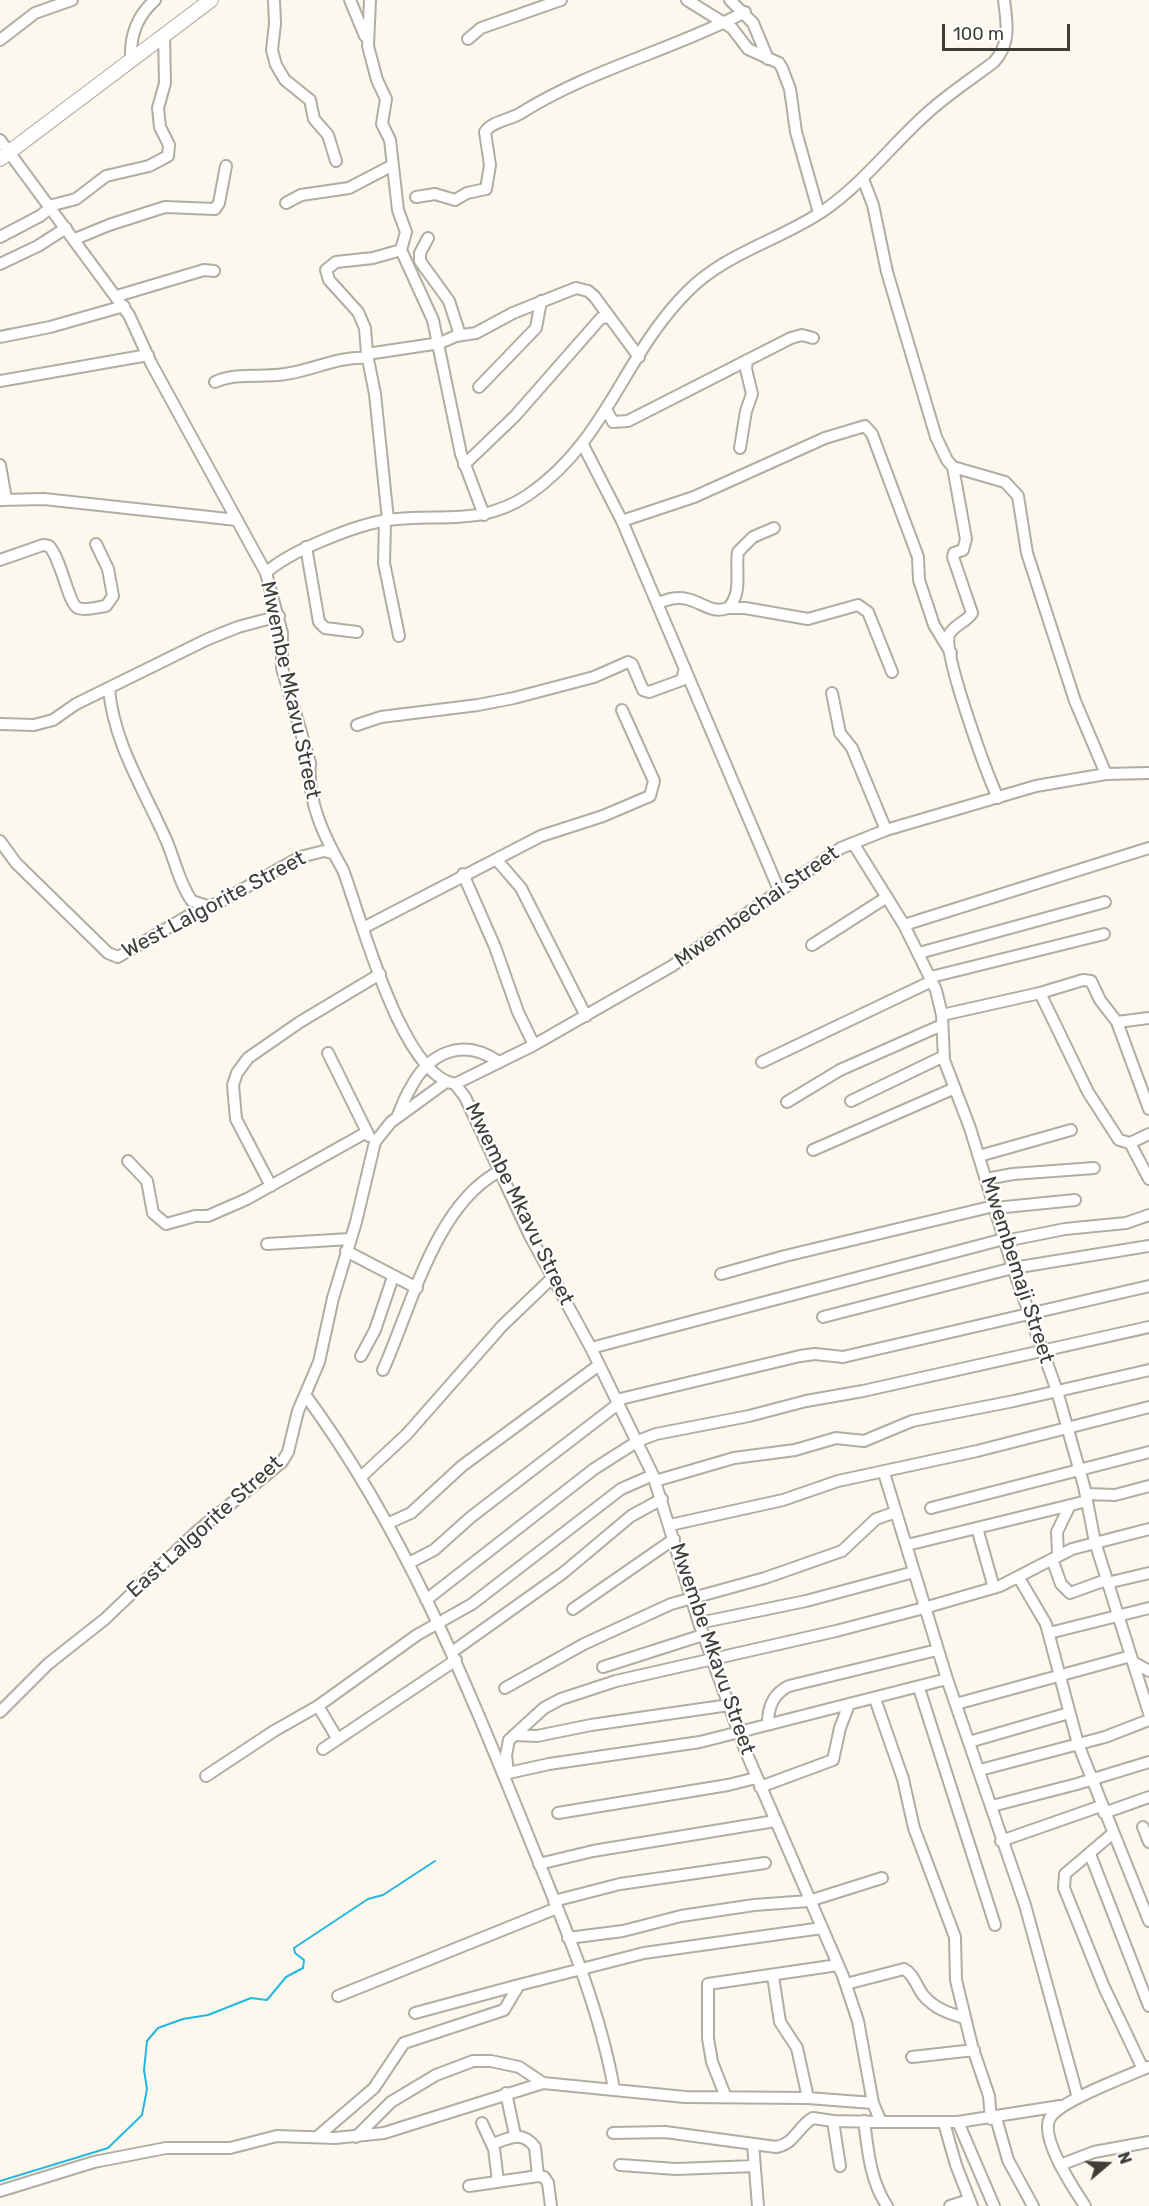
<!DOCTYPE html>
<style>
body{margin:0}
#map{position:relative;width:1149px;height:2206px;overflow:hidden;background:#fdf8ed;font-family:Rubik,sans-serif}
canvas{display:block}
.north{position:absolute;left:1077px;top:2134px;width:60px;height:60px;-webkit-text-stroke:4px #fff;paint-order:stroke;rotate:71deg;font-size:16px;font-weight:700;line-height:24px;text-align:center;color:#3e3d38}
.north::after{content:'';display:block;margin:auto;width:21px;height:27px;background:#3e3d38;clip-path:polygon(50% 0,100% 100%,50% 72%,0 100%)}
.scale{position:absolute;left:942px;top:24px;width:128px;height:27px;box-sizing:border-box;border:3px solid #3e3d38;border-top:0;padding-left:8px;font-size:18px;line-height:21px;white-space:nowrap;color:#3e3d38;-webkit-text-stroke:4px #fff;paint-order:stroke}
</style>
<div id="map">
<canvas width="1149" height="2206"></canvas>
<div class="north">N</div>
<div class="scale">100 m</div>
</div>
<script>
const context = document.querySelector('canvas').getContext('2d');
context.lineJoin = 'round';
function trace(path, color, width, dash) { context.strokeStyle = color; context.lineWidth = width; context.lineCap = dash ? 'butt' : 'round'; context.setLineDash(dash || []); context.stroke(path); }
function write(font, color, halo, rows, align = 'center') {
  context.font = font + ' Rubik,sans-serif'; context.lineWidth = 4.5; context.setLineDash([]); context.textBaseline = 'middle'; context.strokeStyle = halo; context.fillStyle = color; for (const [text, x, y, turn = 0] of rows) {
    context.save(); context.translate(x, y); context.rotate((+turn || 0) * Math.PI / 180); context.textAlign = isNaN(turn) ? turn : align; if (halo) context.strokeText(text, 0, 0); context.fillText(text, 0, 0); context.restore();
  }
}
const stream = new Path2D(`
 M0 2181 108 2148 142 2115 147 2089 144 2070 147 2041 158 2028 183 2019 208 2015 251 1998 267 2000 286 1977 303 1968 304 1960 295 1953 294 1948 368 1899 383 1895 435 1861`);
const minor = new Path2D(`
 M274 0 275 24 272 50 276 65 285 80 310 100 314 119 328 135 336 161
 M350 0 365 36
 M370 0 368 46 377 80 386 99 382 124 390 140 398 210 406 232 401 250
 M687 0 732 28 748 49 779 63 782 68 790 89 796 132 819 213
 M730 0 753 23 768 59
 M468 39 481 28 561 0
 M0 40 35 13 72 0
 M131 58C130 35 138 15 155 0
 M0 140 129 315 151 363 266 573 282 633V668L310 763C307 802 324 836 343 870 361 917 401 1075 455 1084L465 1097 530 1236 591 1348 653 1475 699 1623 746 1752 843 1976 858 2021 873 2103 881 2122H958L1060 2106
 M863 179 873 205 887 272 936 437 947 460 953 467 1005 482 1018 496 1027 553 1075 701 1106 774
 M416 197 435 194 455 200 467 193 486 189 490 165 485 132C492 121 510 120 521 113 591 69 673 50 745 12
 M286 203 301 195 349 188 393 165
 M49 206 76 199 106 176 149 166 168 156 169 145 160 127 158 108 165 83 164 34
 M0 237 40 216 50 208
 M428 238 420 253V261L449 301 460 335
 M75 239 109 225 165 207 215 209 219 203 226 166
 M0 264 38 246 66 228
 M117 296 204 270 214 271
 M0 337 50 327 124 306
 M367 354 440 343 456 336 476 333 513 313 576 288 588 291 594 296 639 357
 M0 381 148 355
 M215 382C237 372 261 378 285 374 311 371 341 355 368 358
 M479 387 536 328 541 301
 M607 411 613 422 628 421 791 338 802 335 813 338
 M583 445 622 521 779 890
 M740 448 746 411 752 394 746 369 747 360
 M0 465 6 499
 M464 465 515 416 601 318 609 317
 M953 467 966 539 963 550 954 553 953 557 972 613C967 622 953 625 949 635 943 655 987 774 998 798
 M0 500 44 499 237 520
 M388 520 375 394 367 354 365 328 358 312 329 280 326 270 336 262 373 258 401 250 433 320 461 454 484 515
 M385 521 384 563 399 636
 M622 521 694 497 825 438 865 426 872 434 918 557 919 580 934 625 951 653
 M306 547 319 622 325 628 357 632
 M0 560 43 545 49 546C62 560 68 604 78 608 86 611 97 607 106 606L113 596 108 569 96 544
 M266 573C287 552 358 524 388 520 440 513 480 527 528 495 607 441 623 356 687 292 726 252 782 240 826 209 864 182 890 147 924 116 945 96 970 80 994 62 1011 43 1007 24 1004 0
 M658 603C667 600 676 596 687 599 702 602 711 614 728 608 743 593 735 571 738 552L753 537 774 528
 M728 608H745L808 619 858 605 868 612 892 672
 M109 689C114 745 145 791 167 842 175 861 180 885 192 901L207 906
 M832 693 840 733 852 748 886 830
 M0 724 34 725 53 720 76 704 208 639 238 627 279 616
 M357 725 381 717 478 705 514 698 594 677 628 662 632 664 643 690 649 692 682 680 685 668
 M0 841 16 863 108 953 118 957 193 913 218 903 300 857 324 851 332 853
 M853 843 904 925 936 990 942 1015 944 1060 970 1128 1013 1268 1057 1391 1084 1486 1095 1542 1149 1713
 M496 859 521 888 586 1016
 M463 874 495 947 518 1012 534 1045
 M904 925 1149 848
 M363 928 541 836 603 816 650 796 654 781 622 710
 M812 945 887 897
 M919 953 1105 902
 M931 977 1104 934
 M1040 993 1088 1092 1119 1140 1130 1143 1149 1134
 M942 1015 1040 993 1083 980 1091 981 1100 1000 1117 1022 1149 1109
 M1117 1022 1149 1018
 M328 1053 369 1136
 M762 1062 932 981
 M455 1084 534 1045 672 966 841 848 886 830 1036 786 1106 774 1149 773
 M851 1101 944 1056
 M787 1102 840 1070 942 1025
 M398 1115C402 1106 405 1097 410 1089 429 1052 463 1037 499 1062
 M1130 1143 1149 1179
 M813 1150 955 1088
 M979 1156 1071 1130
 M128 1161 147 1181 153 1213 166 1224 195 1216H208L247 1199 367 1132
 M986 1179 1013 1174 1094 1168
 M271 1186 236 1119 233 1085 237 1073 248 1058 300 1022 380 974
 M995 1208 1075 1200
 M1005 1241 1065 1229 1126 1223 1149 1215
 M267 1244 350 1239
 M346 1251 417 1288
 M721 1274 785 1256 994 1206
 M823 1317 1013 1268 1149 1246
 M591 1348 1004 1239
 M361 1356 375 1330 393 1277
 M383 1370C411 1308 435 1206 498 1172
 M306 1396C403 1528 464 1677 525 1828 559 1913 598 1999 614 2089
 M616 1400 800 1356 815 1354 843 1357 1149 1286
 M884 1473 947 1679 1025 1905 1078 2098
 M362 1476 407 1434 502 1326 552 1278
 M655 1481 734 1458 795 1450 836 1438 864 1441 912 1421 1014 1401 1149 1370
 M1086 1494 1115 1495 1149 1486
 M931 1508 1149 1452
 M389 1523 411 1513 462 1466 599 1365
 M670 1525 783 1500 838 1481 977 1451 1149 1407
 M977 1528 994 1588
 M907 1545 1087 1501
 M1058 1555 1057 1532 1070 1505
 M1052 1559 1061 1584 1070 1593 1106 1580
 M409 1563 434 1550 471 1517 618 1404
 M1019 1578 1046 1624 1078 1744 1149 1921
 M1107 1583 1149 1573
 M426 1600 594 1469 638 1441 656 1434 749 1416 806 1401 863 1391 1149 1327
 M573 1609 674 1539
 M699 1623 806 1601 914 1572
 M1049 1633 1149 1608
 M452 1652 563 1573 631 1516 662 1499
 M1133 1662 1149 1671
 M603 1667 703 1635
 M505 1688 584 1644 671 1604 765 1578 842 1551 876 1519 896 1512
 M919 1688 995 1925
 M875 1699 903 1779 914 1828 955 1937 956 1980 972 2046 989 2096 991 2119
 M956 1704 1131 1656
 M318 1706 337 1738
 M0 1712 48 1664 105 1619 195 1533 282 1462 288 1452 298 1411 319 1362 333 1298 356 1222 375 1142 391 1122 446 1082
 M768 1723C768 1707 774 1693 789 1686L937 1650
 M516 1735 537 1736 591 1725 729 1705
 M969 1742 1069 1713
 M323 1749 456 1660
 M980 1770 1105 1737 1149 1720
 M508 1772 506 1755 509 1740 544 1708 561 1699 616 1681 836 1631 924 1608 1000 1586 1072 1549 1149 1529
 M504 1774 549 1764 700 1742 947 1679
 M206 1776 274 1731 318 1706 417 1635 472 1604 621 1489 653 1475
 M760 1787 833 1760 840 1728 849 1704
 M992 1806 1077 1784 1149 1762
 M558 1813 728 1785 756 1778
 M1104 1813 1149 1797
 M1143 1827 1149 1842
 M1112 1834 1065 1874 1064 1888 1104 1987 1143 2069
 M1001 1841 1101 1806
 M1090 1854 1149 2006
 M539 1864 593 1851 775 1821
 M554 1901 620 1884 765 1863
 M568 1938 623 1931 681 1916 754 1905 809 1901 882 1878
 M773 1976 780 2022 797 2048 808 2098
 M846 1984 904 1969C914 1974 916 1986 923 1995 935 2009 948 2013 964 2018
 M338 1996 557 1908
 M415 2013 519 1985
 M912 2057 974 2050
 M506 2093 515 2135
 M725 2095 712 2062 708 2038V1984L838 1965
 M996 2118 1008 2160 1033 2206
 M833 2121 840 2166
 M864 2121C868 2151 870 2180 887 2206
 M958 2122 994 2206
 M482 2123 494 2149 498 2181
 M944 2123 956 2165 972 2206
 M613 2133 665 2132 776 2147C795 2144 798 2126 813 2118L833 2121 881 2122
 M317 2137 374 2088 404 2043 504 2010 519 1985 644 1953 822 1928
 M356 2137 391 2102 436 2075 473 2061H491L519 2067 543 2083 685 2097 808 2098 873 2103
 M493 2144C509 2138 522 2130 535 2147L538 2176
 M753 2144 758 2206
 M620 2165 676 2169 755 2166
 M1060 2165 1094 2152 1149 2142
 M469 2186 538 2176 544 2177 548 2183 551 2206
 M0 2191 94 2162 166 2148H230L277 2136 335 2138 384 2133 543 2083
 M950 2206 969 2200
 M1085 2206C1074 2189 1039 2138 1050 2118 1059 2101 1128 2076 1148 2067`);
const major = new Path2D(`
 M0 159 211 0`);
const streetNames = [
 ["Mwembe Mkavu Street",290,690,78],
 ["West Lalgorite Street",214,905,-28],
 ["Mwembechai Street",757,907,-35],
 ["Mwembe Mkavu Street",519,1204,64],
 ["Mwembemaji Street",1017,1270,72],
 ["East Lalgorite Street",205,1527,-42],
 ["Mwembe Mkavu Street",712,1649,71]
];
trace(stream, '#22b8e2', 2);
trace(minor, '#b1ada3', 14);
trace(major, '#b1ada3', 16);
trace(minor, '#fff', 10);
trace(major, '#fff', 14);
write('21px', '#3e3d38', '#fff', streetNames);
</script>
